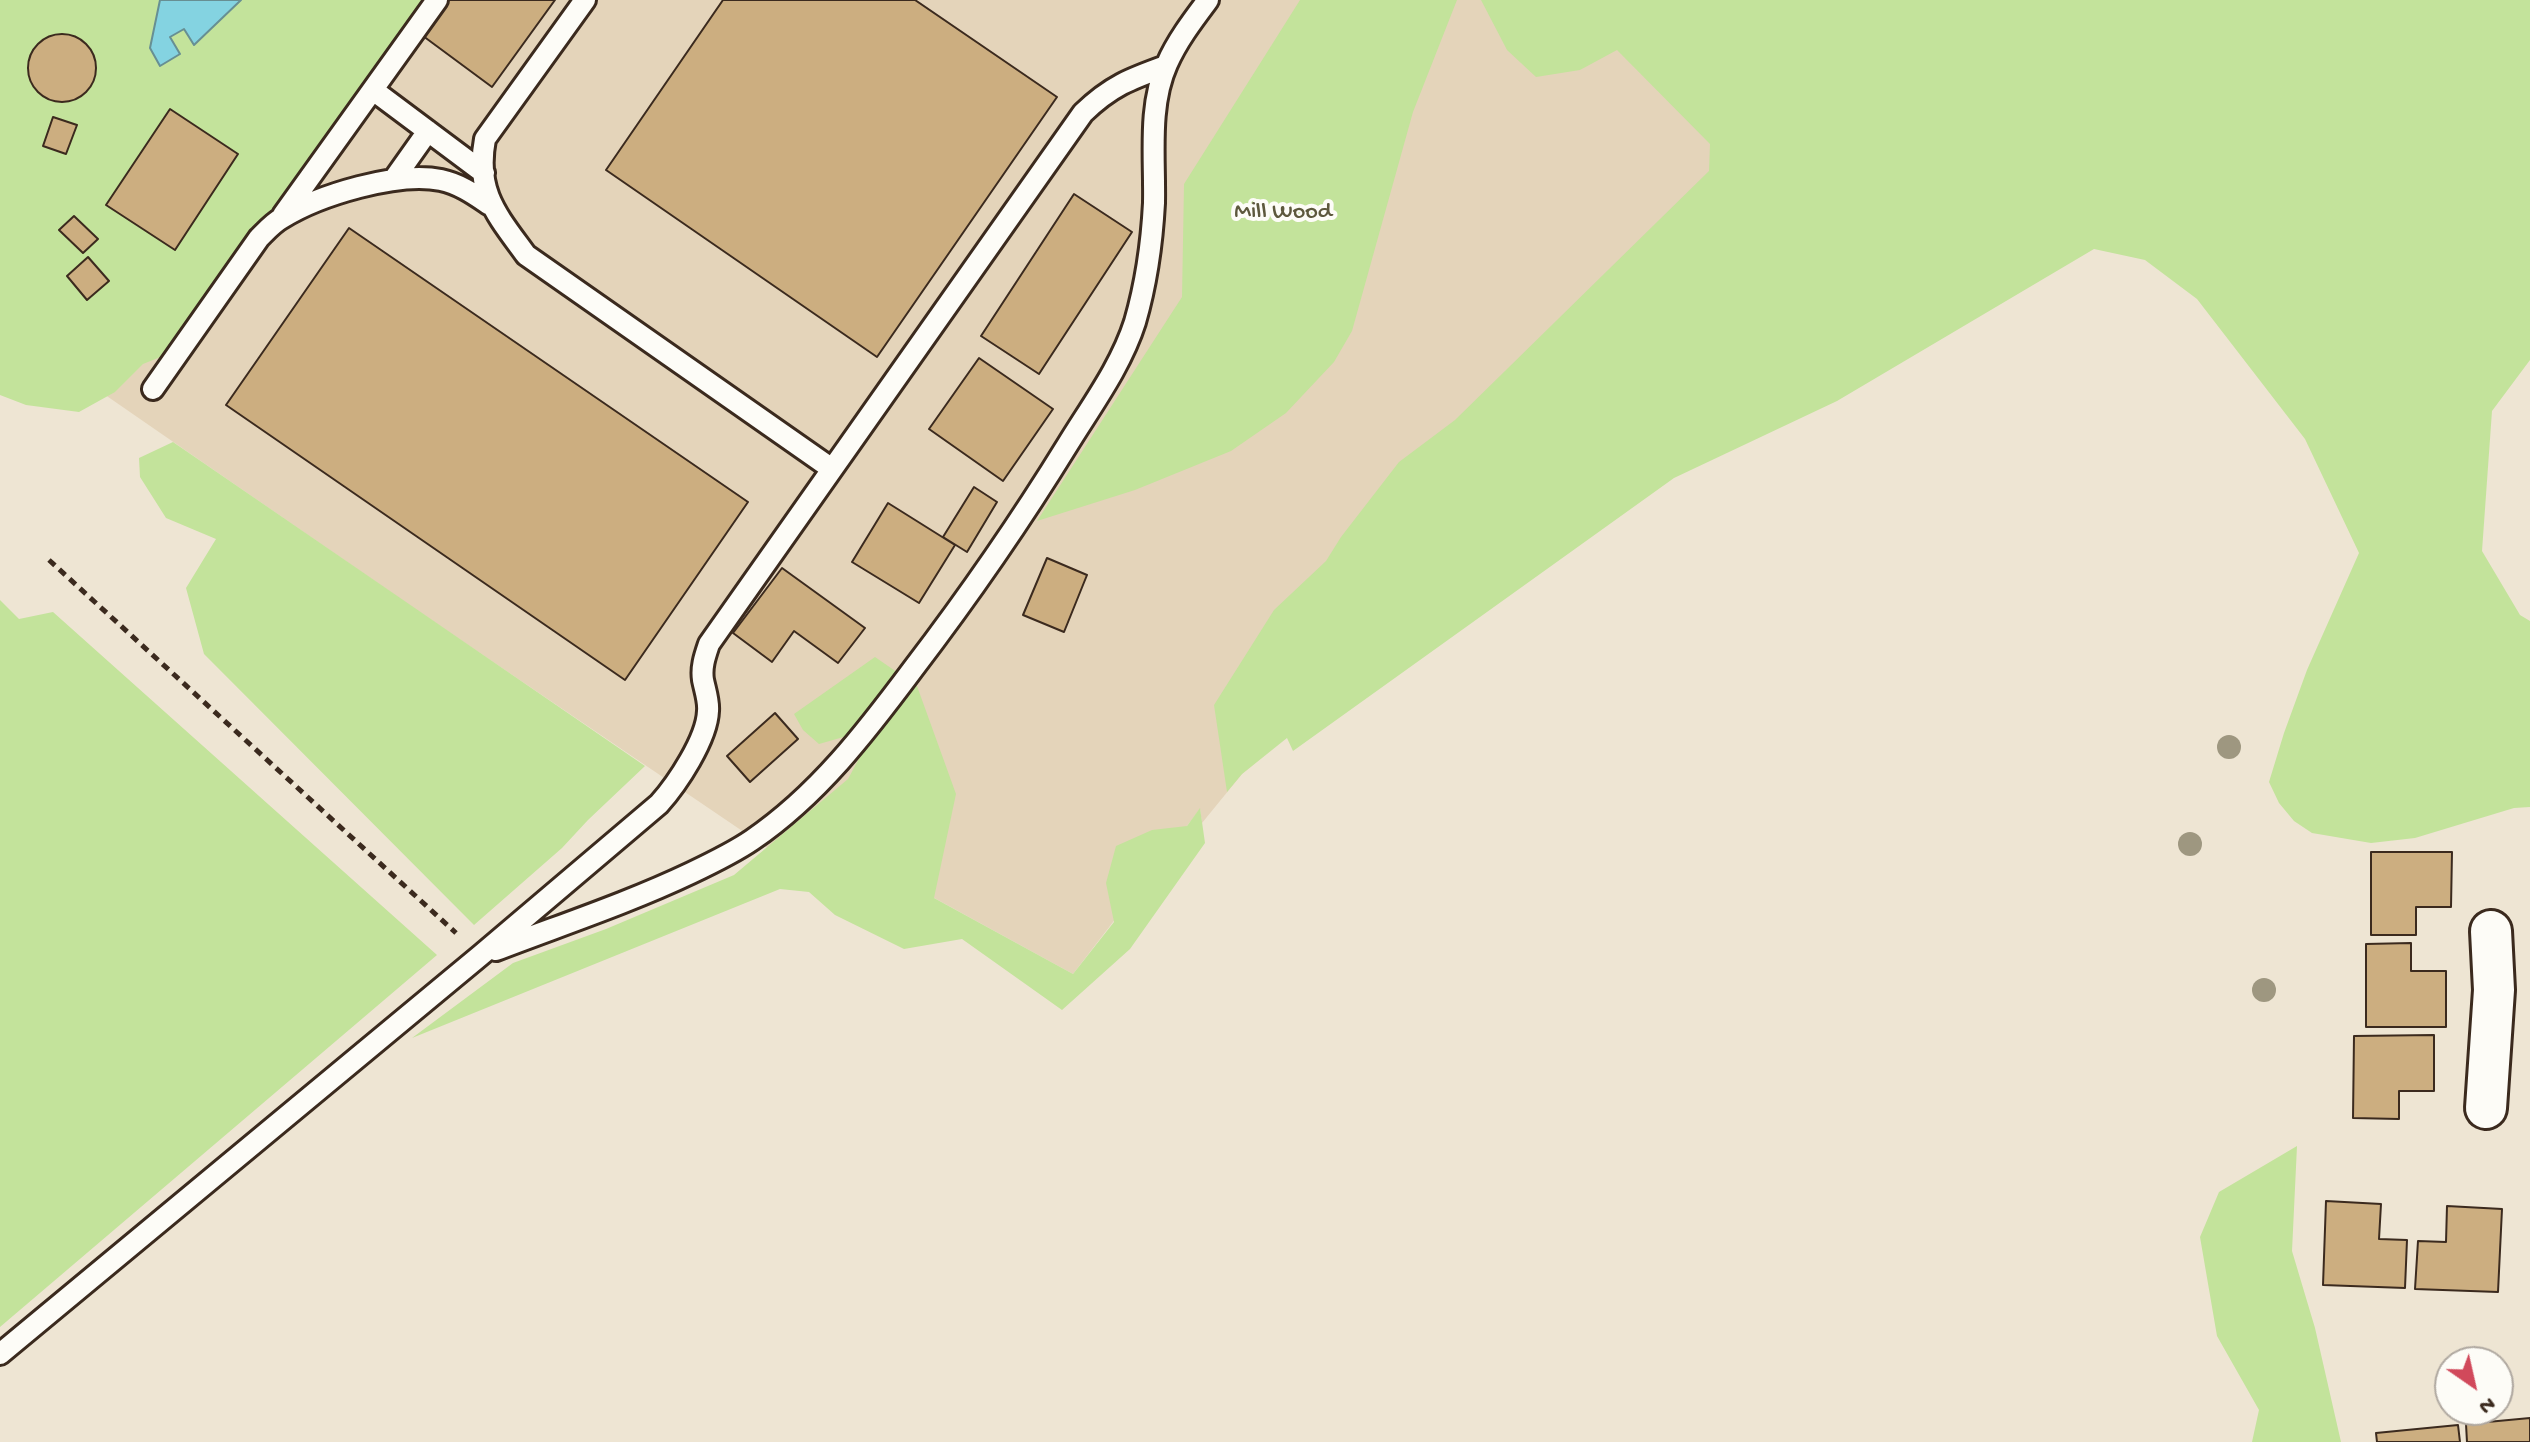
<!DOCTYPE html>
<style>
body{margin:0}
#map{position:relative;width:2530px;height:1442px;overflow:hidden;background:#eee5d3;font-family:"Gochi Hand",sans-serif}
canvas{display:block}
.north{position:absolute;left:2434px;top:1346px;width:80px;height:80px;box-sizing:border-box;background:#fdfcf7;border:2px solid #afa8a0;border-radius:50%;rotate:146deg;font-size:22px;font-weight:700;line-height:32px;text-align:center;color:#3b2a1e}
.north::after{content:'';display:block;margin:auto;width:28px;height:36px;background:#d1495b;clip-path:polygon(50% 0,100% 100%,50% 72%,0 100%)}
</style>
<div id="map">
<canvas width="2530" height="1442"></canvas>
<div class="north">N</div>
</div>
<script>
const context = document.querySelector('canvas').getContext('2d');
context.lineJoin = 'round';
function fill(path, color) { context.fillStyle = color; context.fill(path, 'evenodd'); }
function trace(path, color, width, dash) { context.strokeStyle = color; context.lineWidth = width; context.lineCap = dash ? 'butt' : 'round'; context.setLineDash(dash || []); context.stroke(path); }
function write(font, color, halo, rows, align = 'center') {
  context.font = font + ' "Gochi Hand",sans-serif'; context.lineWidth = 8; context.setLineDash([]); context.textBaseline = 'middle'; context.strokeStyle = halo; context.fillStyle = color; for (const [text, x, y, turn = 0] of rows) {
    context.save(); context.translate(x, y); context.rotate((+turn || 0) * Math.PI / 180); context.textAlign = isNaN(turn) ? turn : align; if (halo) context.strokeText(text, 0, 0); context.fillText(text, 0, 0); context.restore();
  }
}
const built = new Path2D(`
 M0 0H1876L1287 737 1242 774 1202 823 1200 809 1073 974 885 871 819 883 418 611 17 334 0 252Z`);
const green = new Path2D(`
 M0 0H427L293 189 259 225 163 356 143 364 115 392 79 412 26 405 0 395ZM63 34C109 40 103 104 61 102 18 100 18 39 63 34ZM54 117 77 125 66 154 43 145Z
 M1300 0H1457L1413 112 1352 331 1334 362 1286 413 1231 451 1135 490 1037 521 1182 297 1184 184Z
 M1481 0H2530V360L2492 411 2482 551 2520 615 2530 621V807L2514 808 2415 838 2371 843 2312 833 2294 821 2279 803 2269 782 2284 733 2307 670 2359 553 2305 439 2197 299 2145 260 2094 249 1837 401 1674 478 1293 751 1287 738 1242 774 1227 792 1214 705 1274 610 1326 561 1341 537 1399 462 1455 420 1709 171 1710 144 1617 50 1580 70 1536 77 1507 50Z
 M173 442 645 766 588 820 562 848 474 925 204 654 186 588 216 539 166 518 140 477 139 458Z
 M0 600 19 619 53 612 437 955 0 1327Z
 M875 657 917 686 956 794 934 898 1073 974 1114 922 1106 883 1116 846 1152 830 1187 826 1200 808 1205 843 1130 949 1062 1010 962 939 904 949 835 915 809 892 780 889 412 1038 513 963 606 929 734 875 848 779 863 751 847 736 819 744 803 730 794 714Z
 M2297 1146 2292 1251 2315 1328 2341 1442H2252L2259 1410 2217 1336 2200 1237 2219 1192Z`);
const water = new Path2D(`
 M160 0H241L194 45 184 29 170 37 180 54 160 66 150 48Z`);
const building = new Path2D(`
 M443 0H555L492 87 419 33Z
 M723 0H915L1057 97 877 357 606 170Z
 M28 68a34 34 0 1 1 68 0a34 34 0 1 1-68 0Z
 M170 109 238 154 175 250 106 205Z
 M53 117 77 125 66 154 43 146Z
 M1074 194 1132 232 1039 374 981 336Z
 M74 216 98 239 83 253 59 230Z
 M349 228 748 502 625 680 226 405Z
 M88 257 109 281 87 300 67 276Z
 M979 358 1053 409 1003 481 929 429Z
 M974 487 997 502 967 552 943 537Z
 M888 503 955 545 919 603 852 562Z
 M1047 558 1087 575 1064 632 1023 615Z
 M782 568 865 628 838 663 794 631 772 662 733 633Z
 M775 713 798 739 750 782 727 756Z
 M2371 852H2452L2451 907H2416V935H2371Z
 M2411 943V971H2446V1027H2366V944Z
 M2434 1035V1091H2399V1119L2353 1118 2354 1036Z
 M2326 1201 2381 1204 2379 1239 2407 1240 2405 1288 2323 1285Z
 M2447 1206 2502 1209 2498 1292 2415 1289 2418 1241 2446 1242Z
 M2530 1418V1442H2467L2466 1424Z
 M2458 1425 2460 1442H2377L2376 1433Z`);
const path = new Path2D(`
 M49 560 456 933`);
const lane = new Path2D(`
 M585 0 485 139C475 192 497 215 526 255L832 469
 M373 90 484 173
 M394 179 428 131
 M283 215 437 0
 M153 389 259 238C266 231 273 223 282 218 319 195 398 171 441 180 460 184 475 195 490 205
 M496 950C561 925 628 903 691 873 712 863 733 853 752 840 818 795 866 732 913 669 968 597 1020 522 1068 444 1092 405 1121 366 1135 322 1146 284 1152 241 1154 203 1155 158 1148 106 1167 64 1177 41 1193 20 1208 0
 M0 1354 481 955 659 804C677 784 707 739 708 711 709 701 705 690 703 680 701 667 705 656 709 644L1083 113C1111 86 1130 79 1166 66`);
const street = new Path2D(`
 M2486 1108 2494 990 2491 931`);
const trees = [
 [2229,747],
 [2190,844],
 [2264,990]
];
const parkNames = [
 ["Mill Wood",1283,213]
];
fill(built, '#e4d4ba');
fill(green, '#c3e39b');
fill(water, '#84d3e1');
trace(water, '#678f93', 2);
fill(building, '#ccae80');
trace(building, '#3b2a1e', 2);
trace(lane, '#3b2a1e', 26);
trace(street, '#3b2a1e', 46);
trace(path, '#3b2a1e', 5, [8, 6]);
trace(lane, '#fdfcf7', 20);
trace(street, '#fdfcf7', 40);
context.fillStyle = '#9e9780';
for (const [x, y] of trees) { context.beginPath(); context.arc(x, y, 12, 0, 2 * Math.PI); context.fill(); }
write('24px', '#5d583d', '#fdfcf7', parkNames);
</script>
